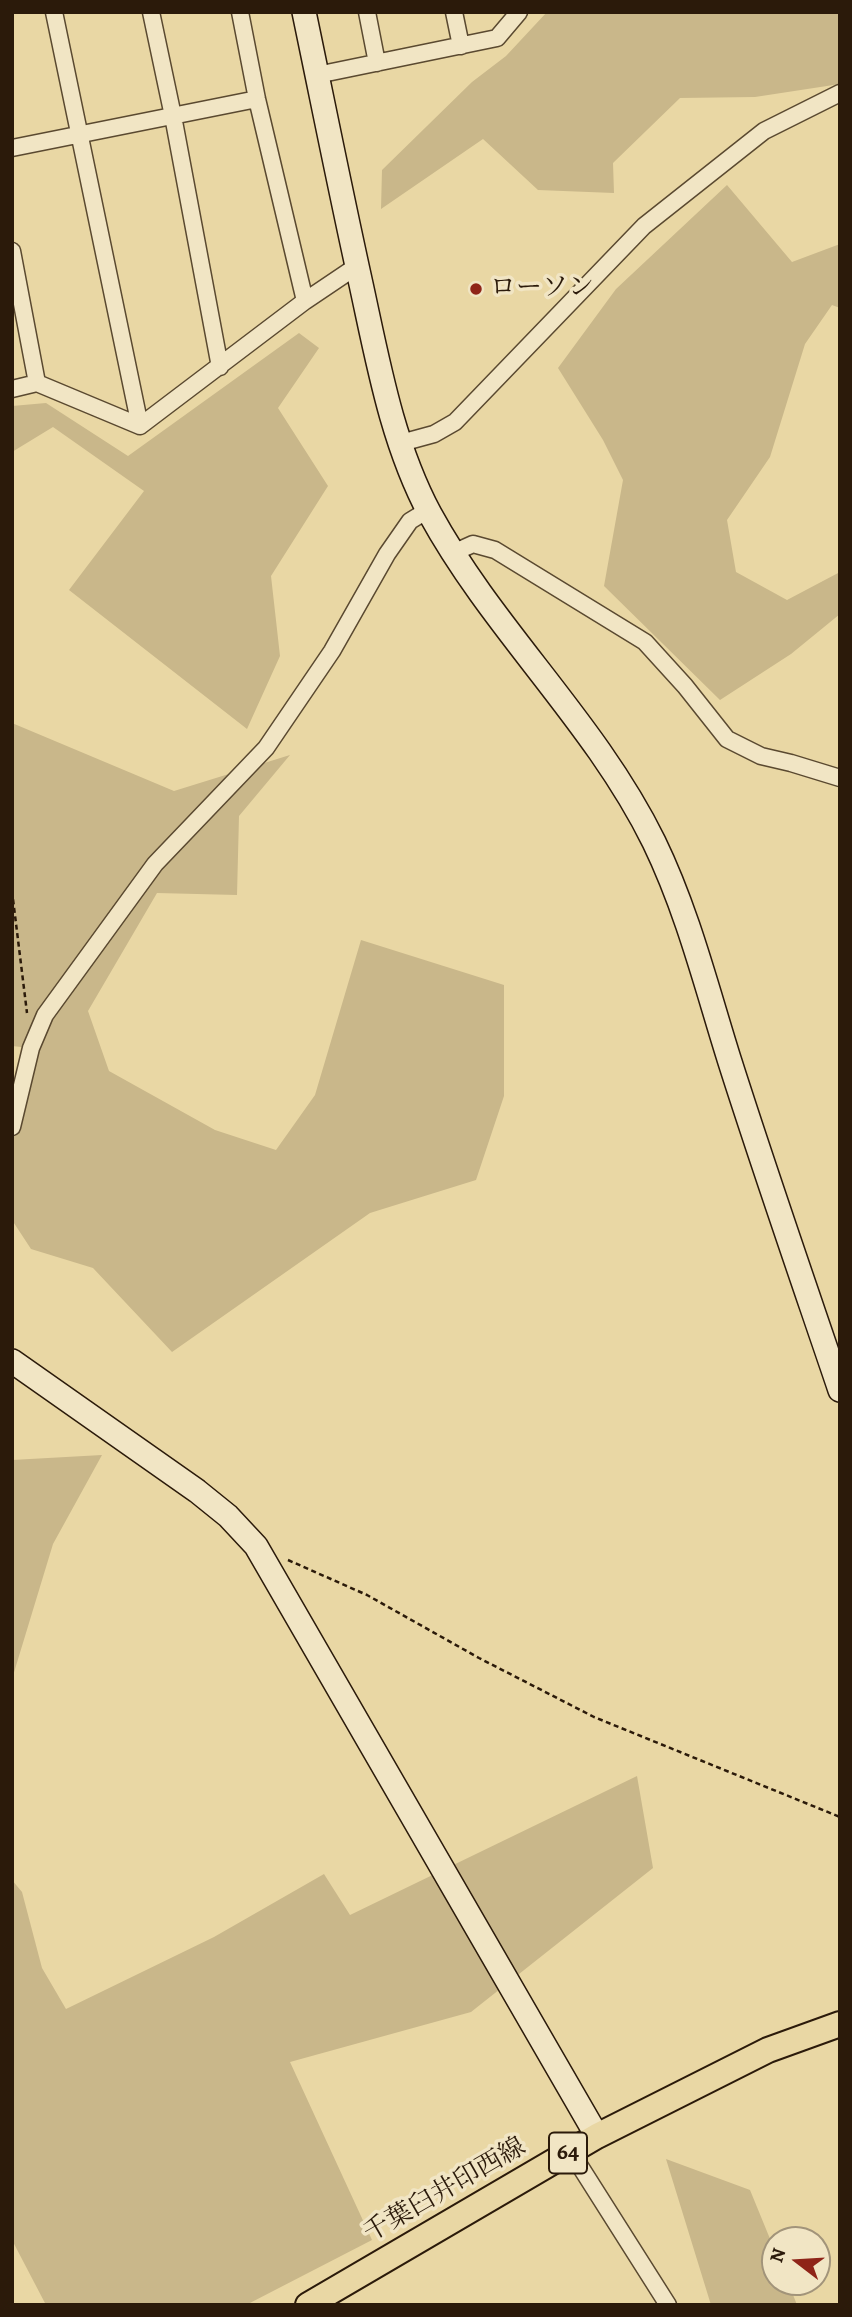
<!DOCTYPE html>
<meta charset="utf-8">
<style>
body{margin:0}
#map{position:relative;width:852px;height:2317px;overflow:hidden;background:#e9d7a4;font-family:Alegreya,serif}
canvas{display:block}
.frame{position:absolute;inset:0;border:14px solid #2b1a0a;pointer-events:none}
.north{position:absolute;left:761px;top:2226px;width:70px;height:70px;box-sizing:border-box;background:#f1e5c4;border:2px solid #a2947a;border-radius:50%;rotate:287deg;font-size:19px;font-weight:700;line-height:28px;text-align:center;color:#2b1a0a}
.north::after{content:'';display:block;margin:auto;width:24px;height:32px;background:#8f2418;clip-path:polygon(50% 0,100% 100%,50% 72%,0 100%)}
</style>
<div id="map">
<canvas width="852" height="2317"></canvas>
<div class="frame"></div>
<div class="north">N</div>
</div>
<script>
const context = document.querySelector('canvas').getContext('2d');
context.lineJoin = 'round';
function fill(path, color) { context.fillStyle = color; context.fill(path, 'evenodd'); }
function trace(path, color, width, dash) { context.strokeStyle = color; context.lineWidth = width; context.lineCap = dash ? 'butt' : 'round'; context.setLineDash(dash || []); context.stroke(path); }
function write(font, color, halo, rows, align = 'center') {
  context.font = font + ' Alegreya,"Noto Serif JP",serif'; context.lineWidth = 7; context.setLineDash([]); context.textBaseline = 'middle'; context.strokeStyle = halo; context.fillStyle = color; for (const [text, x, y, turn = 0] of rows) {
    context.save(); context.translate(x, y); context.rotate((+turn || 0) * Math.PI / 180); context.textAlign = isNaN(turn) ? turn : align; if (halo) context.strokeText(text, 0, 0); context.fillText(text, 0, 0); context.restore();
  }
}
const green = new Path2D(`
 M547 12H840V84L755 97 680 98 613 163 614 193 538 190 483 139 381 209 382 170 472 82 506 56Z
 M727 185 792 262 840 244V308L832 305 805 344 770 457 727 520 736 572 787 600 840 572V614L791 654 720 700 604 586 623 480 603 440 558 368 616 289Z
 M299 333 319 348 278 408 328 486 271 576 280 656 247 729 69 590 144 491 53 427 12 452V406L46 403 128 456Z
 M12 723 174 791 290 755 239 816 237 895 157 893 88 1011 109 1071 215 1130 276 1150 315 1095 361 940 504 985V1096L476 1180 370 1213 172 1352 93 1268 31 1249 12 1220V1093L30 1048 12 1046Z
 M102 1455 53 1544 12 1679V1460Z
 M637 1776 653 1868 471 2012 290 2062 372 2240 246 2305H46L12 2240V1880L22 1892 42 1968 66 2009 214 1937 324 1874 350 1915Z
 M666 2159 750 2190 775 2251V2282H788L797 2305H711Z`);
const path = new Path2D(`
 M12 891 27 1013
 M288 1560 367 1595 479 1658 594 1717 840 1817`);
const street = new Path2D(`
 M54 12 140 426
 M151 12 173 116 220 367
 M240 12 257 99 305 301
 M367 12 377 63
 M454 12 461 46
 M317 75 497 38 519 12
 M12 148 257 99
 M12 251 37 383
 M12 389 37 383 140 426 305 301 357 266
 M401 443 434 434 455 422 644 226 764 131 840 93
 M453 553 473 544 495 550 645 642 685 686 727 739 761 756 791 763 840 778
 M12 1127 31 1048 45 1015 155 864 266 748 332 651 387 554 410 521 428 510
 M571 2152 668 2305`);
const secondary = new Path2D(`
 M304 12C323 103 341 194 361 284 378 362 392 443 430 514 494 631 595 722 654 842 688 912 707 989 730 1062 765 1172 803 1281 840 1390
 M12 1361 197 1491 228 1516 256 1546 597 2136`);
const primary = new Path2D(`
 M308 2305 597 2136 768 2050 840 2024`);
const markers = [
 [476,289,7,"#8f2418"]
];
const shields = [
 [568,2153,38]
];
const shieldNames = [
 ["64",568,2153]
];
const poiNames = [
 ["ローソン",490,289]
];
const streetNames = [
 ["千葉臼井印西線",445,2191,-30]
];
fill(green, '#c9b78a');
trace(street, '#5a4930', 19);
trace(secondary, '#2b1a0a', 26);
trace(primary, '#2b1a0a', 28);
trace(path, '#2b1a0a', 2.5, [5, 3.5]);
trace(street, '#f1e5c4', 16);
trace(secondary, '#f1e5c4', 23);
trace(primary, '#e9d7a4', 24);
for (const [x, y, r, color] of markers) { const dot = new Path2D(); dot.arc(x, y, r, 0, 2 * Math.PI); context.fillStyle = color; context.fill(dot); trace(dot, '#f1e5c4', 2.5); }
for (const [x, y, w] of shields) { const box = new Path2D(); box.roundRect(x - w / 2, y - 20.5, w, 41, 5); context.fillStyle = '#f1e5c4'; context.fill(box); trace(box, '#2b1a0a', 2); }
write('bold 24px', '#2b1a0a', null, shieldNames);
write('26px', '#2b1a0a', '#f1e5c4', poiNames, 'left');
write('26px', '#2b1a0a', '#f1e5c4', streetNames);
</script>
